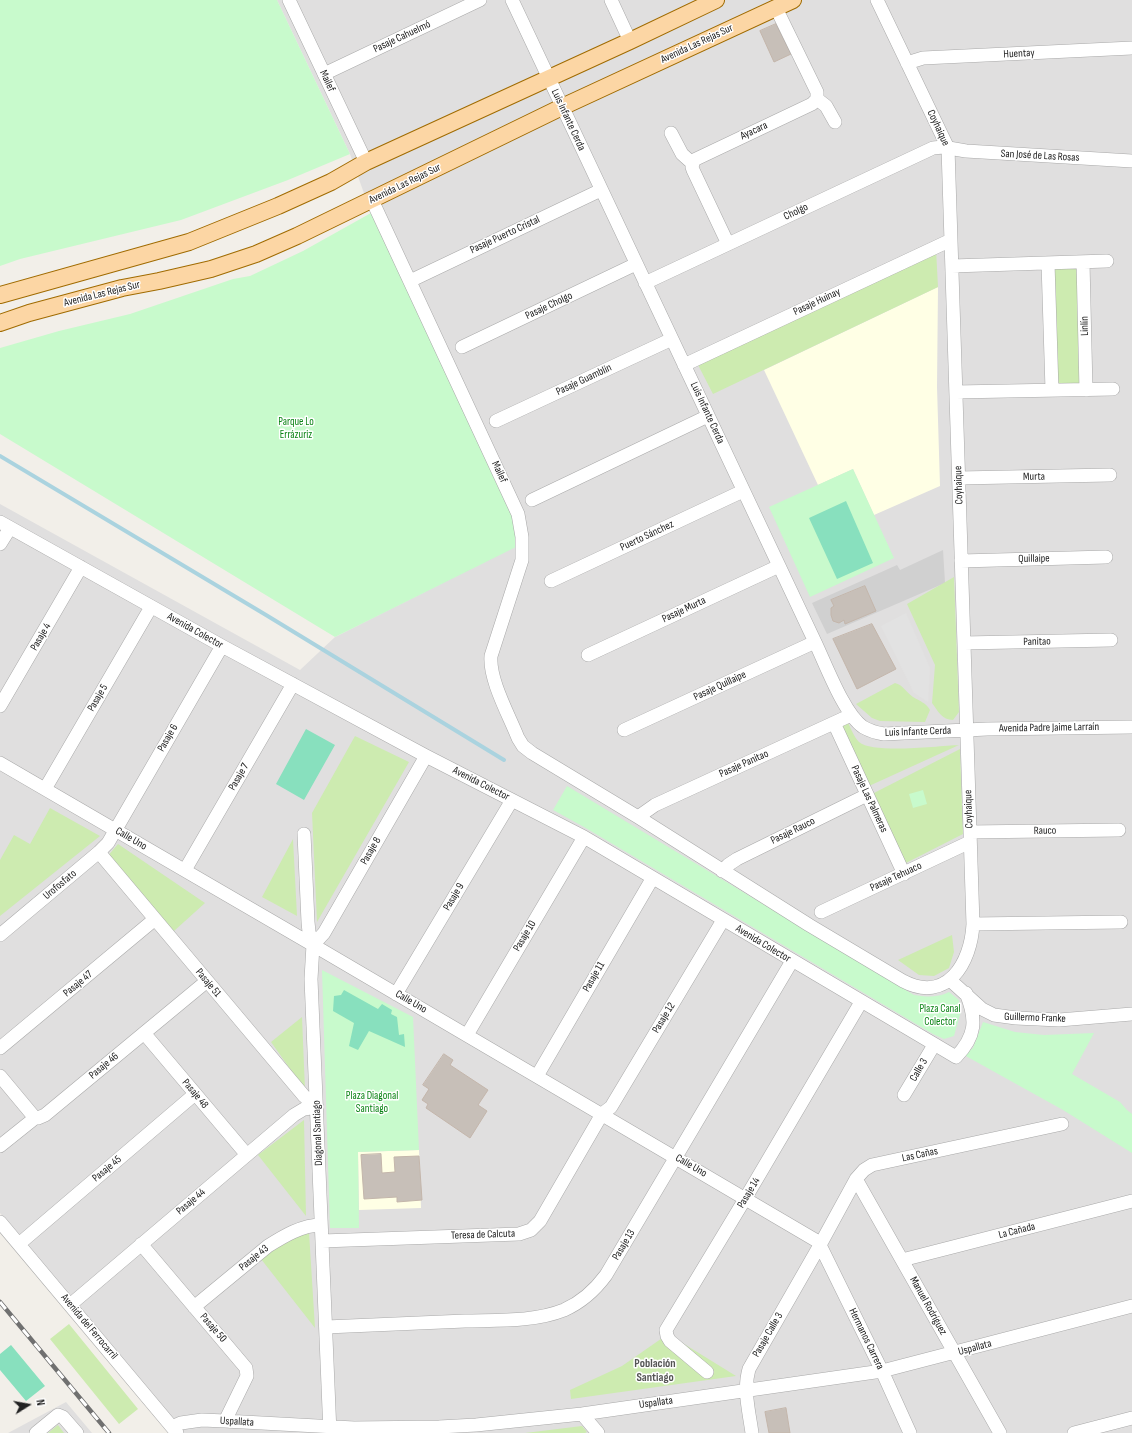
<!DOCTYPE html>
<meta charset="utf-8">
<style>
body{margin:0}
#map{position:relative;width:1132px;height:1433px;overflow:hidden;background:#f2efe9;font-family:"Sofia Sans Condensed",sans-serif}
canvas{display:block}
.north{position:absolute;left:8px;top:1385px;width:40px;height:40px;-webkit-text-stroke:3px #fff;paint-order:stroke;rotate:79deg;font-size:11px;font-weight:700;line-height:16px;text-align:center;color:#222}
.north::after{content:'';display:block;margin:auto;width:14px;height:18px;background:#222;clip-path:polygon(50% 0,100% 100%,50% 72%,0 100%)}
</style>
<div id="map">
<canvas width="1132" height="1433"></canvas>
<div class="north">N</div>
</div>
<script>
const context = document.querySelector('canvas').getContext('2d');
context.lineJoin = 'round';
function fill(path, color) { context.fillStyle = color; context.fill(path, 'evenodd'); }
function trace(path, color, width, dash) { context.strokeStyle = color; context.lineWidth = width; context.lineCap = dash ? 'butt' : 'round'; context.setLineDash(dash || []); context.stroke(path); }
function write(font, color, halo, rows, align = 'center') {
  context.font = font + ' "Sofia Sans Condensed",sans-serif'; context.lineWidth = 3; context.setLineDash([]); context.textBaseline = 'middle'; context.strokeStyle = halo; context.fillStyle = color; for (const [text, x, y, turn = 0] of rows) {
    context.save(); context.translate(x, y); context.rotate((+turn || 0) * Math.PI / 180); context.textAlign = isNaN(turn) ? turn : align; if (halo) context.strokeText(text, 0, 0); context.fillText(text, 0, 0); context.restore();
  }
}
const residential = new Path2D(`
 M277 0H1132V1433H183L0 1213V504L300 670 335 637 516 546 371 213 350 154Z
 M66 1402 92 1433H8Z`);
const education = new Path2D(`
 M938 287 937 387 940 486 874 515 853 469 818 485 764 370Z
 M419 1150 421 1208 359 1210 358 1152Z`);
const religious = new Path2D(`
 M943 550 945 583 827 634 812 603 897 565 900 570Z`);
const grass = new Path2D(`
 M936 249 938 287 713 394 696 361Z
 M1053 269H1077L1079 386H1055Z
 M954 577 959 712 953 720C942 720 938 711 932 703L935 665 907 604Z
 M895 683C903 685 906 692 913 697 920 701 926 703 930 710L925 722 880 721 872 718 856 704Z
 M847 720C850 727 854 737 859 742 873 754 938 746 959 745L869 786 837 725Z
 M355 736 409 762 317 922 312 813Z
 M960 749 963 834 904 864 872 794Z
 M50 808 100 836 0 916V860L14 835 30 844Z
 M293 839 297 916 262 897Z
 M118 844 205 903 174 931 106 858Z
 M952 935 954 952 949 968 934 976 919 975 898 960Z
 M302 1017 305 1090 271 1042Z
 M304 1120 306 1216 258 1155Z
 M309 1232 315 1328 261 1259 278 1243Z
 M69 1324 138 1409 119 1424 50 1339Z
 M668 1334 736 1376 571 1399 570 1390 622 1366Z
 M58 1425 64 1433H48Z
 M582 1426 587 1432 585 1433H525Z`);
const park = new Path2D(`
 M0 0H277L350 154 288 180 181 220 20 259 0 266Z
 M371 213 511 512 515 526 516 547 335 637 0 434V348L59 331 130 314 233 279 250 276 303 251Z
 M853 469 894 558 810 597 769 507Z
 M567 786 914 995C926 997 937 998 949 992L959 1000 961 1011 954 1036 944 1039 933 1034 584 827 553 810Z
 M923 790 927 804 913 808 909 794Z
 M322 970 413 1017 419 1150 358 1152 359 1228H330Z
 M983 1022 1015 1032 1044 1035 1094 1033 1072 1074 1120 1102 1127 1110 1132 1114V1153L1063 1110 964 1055 973 1048Z`);
const pitch = new Path2D(`
 M846 501 873 563 837 579 809 518Z
 M306 729 335 745 304 800 276 784Z
 M344 990 378 1009 382 1004 392 1010 391 1014 397 1017 399 1035 404 1034 405 1047 369 1031 358 1050 349 1046 354 1023 333 1011 334 996 341 995Z
 M11 1345 45 1386 26 1401 0 1370V1354Z`);
const parking = new Path2D(`
 M906 613 930 668 928 702 914 693 881 626Z`);
const stream = new Path2D(`
 M0 456 266 615 504 760`);
const building = new Path2D(`
 M776 24 791 54 774 62 760 31Z
 M865 586 876 611 845 624 844 620 839 623 833 621 831 615V608L834 606 831 600Z
 M872 624 896 669 857 689 833 639Z
 M444 1054 453 1060 450 1065 488 1090 478 1105 487 1111 470 1138 426 1108 428 1104 422 1100 429 1089 423 1085Z
 M381 1154 382 1173 395 1172 394 1157 419 1156 422 1200 397 1202V1197L364 1199 361 1155Z
 M786 1408 790 1433H769L765 1412Z`);
const minor = new Path2D(`
 M289 0 366 162
 M512 0 815 642C826 665 844 714 863 727 870 731 877 733 884 734L987 729 1132 727
 M611 0 630 41
 M907 63 923 58 1132 48
 M324 74 480 0
 M817 99 826 106 835 122
 M671 133 682 154 692 163
 M372 200 518 514 522 537V560L491 656C489 680 509 715 518 738L523 746 532 753 638 817 809 925 903 981C947 1004 971 963 973 924L948 148 877 0
 M728 244 693 170 692 167 694 160 812 104 817 99V92L776 8
 M1083 262 1086 390
 M1048 263 1052 390
 M952 266 1107 261
 M410 281 601 190
 M645 283 933 148 943 147 966 151 1132 161
 M462 347 636 264
 M684 365 951 240
 M956 392 1113 389
 M496 421 672 339
 M959 478 1110 475
 M532 500 708 416
 M0 522 222 646 426 756 584 837 956 1057C976 1036 977 1020 966 993
 M0 544 10 528
 M961 561 1106 557
 M551 581 743 491
 M964 643 1111 640
 M588 655 779 566
 M0 706 81 567
 M834 723 904 874
 M624 730 815 642
 M0 763 313 945 817 1241 820 1245 882 1371 910 1433
 M45 789 151 607
 M638 817 655 805 851 715
 M970 832 1119 830
 M304 834 308 922 309 932 313 945 311 979 330 1433
 M102 856 304 1096 317 1107
 M185 870 293 684
 M722 871 728 865 737 859 867 795
 M821 912 970 842
 M973 924 1121 922
 M0 935 99 852 108 843 222 646
 M313 945 324 933 426 756
 M950 980 982 1009 994 1015 1016 1018 1059 1020 1132 1014
 M396 994 512 800
 M144 1033 247 1155
 M467 1035 584 837
 M0 1048 155 919
 M0 1076 35 1118
 M537 1076 652 879
 M904 1095 934 1045
 M0 1146 35 1118H38L45 1115 207 981
 M856 1179 1000 1433
 M0 1222 177 1433
 M322 1241 519 1234 531 1230 540 1221 602 1114 611 1107 723 920
 M19 1244 195 1094
 M141 1244 246 1368 247 1376 225 1421
 M902 1260 1132 1201
 M70 1305 294 1115 304 1109 317 1107
 M194 1307 268 1246C284 1236 302 1225 321 1225
 M326 1327C372 1325 419 1323 465 1321 498 1320 534 1322 564 1310 582 1302 595 1290 606 1275L792 961
 M707 1372 670 1341 667 1336 666 1330 745 1199 861 1002
 M582 1414 598 1433
 M172 1427 181 1423 202 1420 225 1421 354 1428 439 1427 476 1425 582 1414 882 1371 1132 1306
 M36 1433 58 1415 63 1417 77 1433
 M752 1433C749 1411 743 1390 749 1369L820 1245 856 1179 864 1170 872 1165 1062 1124
 M1074 1433 1132 1418`);
const major = new Path2D(`
 M0 295 189 242 278 206 331 182 366 162 630 41 716 0
 M0 323 29 313 122 288 159 281 211 269 256 254 297 236 562 107 793 0`);
const rail = new Path2D(`
 M0 1302 109 1433`);
const streetNames = [
 ["Pasaje Cahuelmó",402,37,-25],
 ["Avenida Las Rejas Sur",697,44,-25],
 ["Huentay",1019,54,-3],
 ["Mailef",327,81,65],
 ["Luis Infante Cerda",568,120,65],
 ["Coyhaique",938,128,65],
 ["Ayacara",754,131,-25],
 ["San José de Las Rosas",1040,156,3],
 ["Avenida Las Rejas Sur",405,184,-26],
 ["Cholgo",796,212,-25],
 ["Pasaje Puerto Cristal",505,235,-25],
 ["Avenida Las Rejas Sur",102,294,-14],
 ["Pasaje Huinay",817,302,-25],
 ["Pasaje Cholgo",549,306,-25],
 ["Linlín",1085,326,-91],
 ["Pasaje Guamblin",584,380,-25],
 ["Luis Infante Cerda",707,413,65],
 ["Mailef",499,472,65],
 ["Murta",1034,477,-1],
 ["Coyhaique",959,485,-92],
 ["Puerto Sánchez",647,536,-25],
 ["Quillaipe",1034,559,-1],
 ["Pasaje Murta",684,610,-25],
 ["Avenida Colector",195,631,29],
 ["Pasaje 4",41,637,-60],
 ["Panitao",1037,642,-1],
 ["Pasaje Quillaipe",720,686,-25],
 ["Pasaje 5",98,698,-60],
 ["Avenida Padre Jaime Larraín",1049,728,-1],
 ["Luis Infante Cerda",918,732,-2],
 ["Pasaje 6",168,738,-60],
 ["Pasaje Panitao",744,764,-24],
 ["Pasaje 7",239,777,-60],
 ["Avenida Colector",481,784,27],
 ["Pasaje Las Palmeras",869,799,65],
 ["Coyhaique",969,809,-92],
 ["Pasaje Rauco",793,831,-26],
 ["Rauco",1045,831,-1],
 ["Calle Uno",131,839,30],
 ["Pasaje 8",371,851,-60],
 ["Pasaje Tehuaco",896,877,-25],
 ["Urofosfato",60,885,-40],
 ["Pasaje 9",454,897,-59],
 ["Pasaje 10",525,936,-59],
 ["Avenida Colector",763,944,31],
 ["Pasaje 11",594,977,-60],
 ["Pasaje 51",208,983,50],
 ["Pasaje 47",78,984,-40],
 ["Calle Uno",411,1002,30],
 ["Pasaje 12",664,1018,-59],
 ["Guillermo Franke",1035,1018,2],
 ["Pasaje 46",104,1066,-40],
 ["Calle 3",919,1070,-60],
 ["Pasaje 48",195,1094,50],
 ["Diagonal Santiago",318,1133,-92],
 ["Las Cañas",920,1155,-12],
 ["Calle Uno",691,1166,30],
 ["Pasaje 45",107,1169,-40],
 ["Pasaje 14",749,1193,-59],
 ["Pasaje 44",191,1202,-40],
 ["La Cañada",1017,1231,-14],
 ["Teresa de Calcuta",483,1235,-2],
 ["Pasaje 13",624,1245,-59],
 ["Pasaje 43",254,1258,-39],
 ["Manuel Rodríguez",928,1306,61],
 ["Avenida del Ferrocarril",89,1327,50],
 ["Pasaje 50",213,1328,49],
 ["Pasaje Calle 3",768,1335,-60],
 ["Hermanos Carrera",866,1339,64],
 ["Uspallata",975,1348,-15],
 ["Uspallata",656,1403,-8],
 ["Uspallata",237,1422,3]
];
const parkNames = [
 ["Parque Lo",296,422],
 ["Errázuriz",296,435],
 ["Plaza Canal",940,1009],
 ["Colector",940,1022],
 ["Plaza Diagonal",372,1096],
 ["Santiago",372,1109]
];
const neighbourhoodNames = [
 ["Población",655,1364],
 ["Santiago",655,1378]
];
fill(residential, '#e0dfdf');
fill(education, '#ffffe5');
fill(religious, '#d0d0d0');
fill(grass, '#cdebb0');
fill(park, '#c8facc');
fill(pitch, '#88e0be');
fill(parking, '#e2e2e2');
trace(stream, '#aad3df', 4);
fill(building, '#c7bfb8');
trace(building, '#c4b6ab', 1);
trace(minor, '#a9a9a9', 14);
trace(major, '#a06b00', 18);
trace(minor, '#fff', 13);
trace(major, '#fcd6a4', 16);
trace(rail, '#707070', 4.5);
trace(rail, '#fff', 3, [9]);
write('11px', '#222', '#fff', streetNames);
write('11px', '#0c8416', '#fff', parkNames);
write('bold 12px', '#555', '#fff', neighbourhoodNames);
</script>
